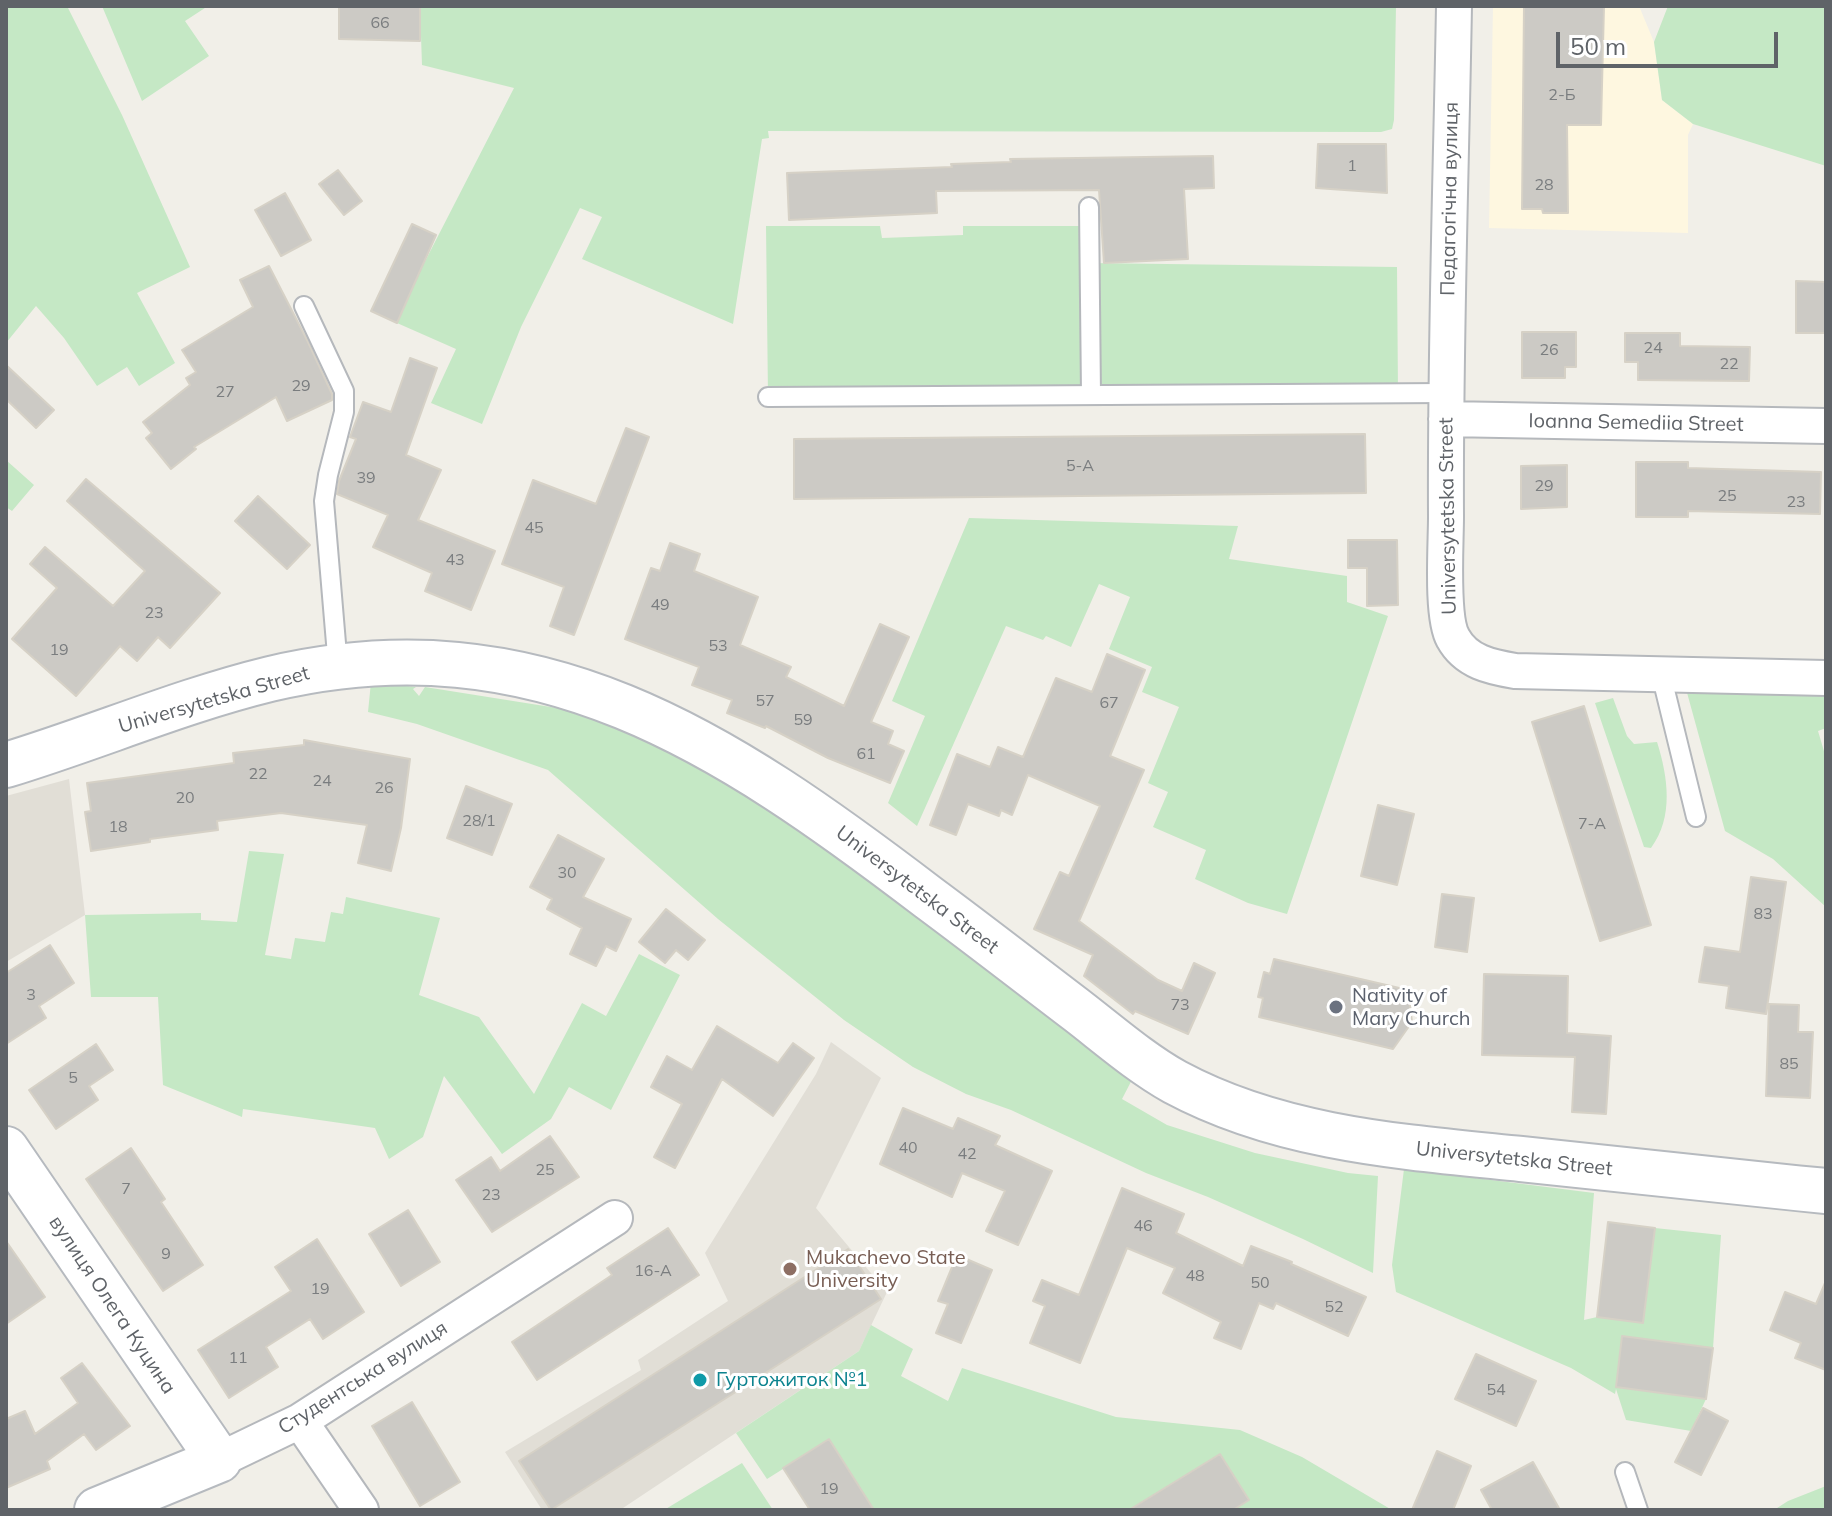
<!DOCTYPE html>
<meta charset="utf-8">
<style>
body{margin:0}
#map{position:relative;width:1832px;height:1516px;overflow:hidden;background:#f1efe8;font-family:Mulish,sans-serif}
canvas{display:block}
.frame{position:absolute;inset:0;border:8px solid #5f6368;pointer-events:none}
.scale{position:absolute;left:1556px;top:32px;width:222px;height:36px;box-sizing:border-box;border:4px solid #5f6368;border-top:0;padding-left:10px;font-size:24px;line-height:28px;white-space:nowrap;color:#5f6368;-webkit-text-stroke:6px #fff;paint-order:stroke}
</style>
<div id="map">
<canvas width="1832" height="1516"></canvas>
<div class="frame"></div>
<div class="scale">50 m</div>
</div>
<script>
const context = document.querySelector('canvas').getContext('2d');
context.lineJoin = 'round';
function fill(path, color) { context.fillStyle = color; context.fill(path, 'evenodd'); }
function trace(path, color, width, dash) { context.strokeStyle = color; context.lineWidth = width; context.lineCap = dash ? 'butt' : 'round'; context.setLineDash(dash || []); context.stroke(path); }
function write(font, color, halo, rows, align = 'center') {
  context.font = font + ' Mulish,sans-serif'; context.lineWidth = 6; context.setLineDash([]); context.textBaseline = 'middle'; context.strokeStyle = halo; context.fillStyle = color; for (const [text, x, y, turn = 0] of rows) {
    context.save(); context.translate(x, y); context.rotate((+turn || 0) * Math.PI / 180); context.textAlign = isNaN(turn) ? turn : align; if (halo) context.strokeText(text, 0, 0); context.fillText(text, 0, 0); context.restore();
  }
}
const commercial = new Path2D(`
 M1493 6H1639L1654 42 1662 100 1693 124 1688 135V233L1489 228Z`);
const education = new Path2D(`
 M69 779 85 915 6 962V796Z
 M831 1042 881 1078 816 1208 887 1292 859 1351 620 1510H542L505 1452 641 1370 638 1360 728 1301 705 1253 816 1074Z`);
const green = new Path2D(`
 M6 6H67L122 115 190 267 137 293 175 363 139 386 127 367 97 386 64 338 36 306 6 343Z
 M102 6H208L185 21 209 56 142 101Z
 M420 6H1396L1394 120 1392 129 1381 132 768 131 769 138 762 139 733 324 582 259 602 217 580 208 521 327 482 424 431 403 456 349 397 323 418 275 514 88 422 65Z
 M1668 6H1826V166L1693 124 1662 100 1654 42Z
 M766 226H880L882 238 963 235V226H1089L1090 263 1397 267 1398 393 768 397Z
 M6 460 34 485 12 511 6 507Z
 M969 518 1238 526 1229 559 1347 576V602L1388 616 1287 914 1248 903 1195 879 1206 850 1153 827 1168 792 1148 783 1179 707 1142 692 1152 667 1109 649 1130 597 1099 584 1071 647 1046 636 1043 640 1006 626 917 826 888 803 925 716 892 701Z
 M371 682 416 687 413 689 419 696 425 687 639 721 700 755 1136 1072 1122 1099 1167 1125 1255 1153 1348 1173 1378 1176 1373 1273 1303 1239 1208 1197 1146 1173 1011 1110 966 1094 913 1067 844 1020 718 919 548 770 417 724 368 712Z
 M1686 689 1826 690V728L1818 731 1826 758V907L1773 859 1725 831Z
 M1613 698 1627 736 1634 744 1657 742C1668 777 1674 817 1651 848L1644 847 1595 703Z
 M249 851 284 854 265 955 291 959 295 938 325 942 331 912 343 914 346 897 440 918 419 995 479 1017 534 1094 582 1003 606 1016 639 954 680 975 611 1110 569 1087 551 1119 502 1154 444 1076 423 1137 389 1159 375 1128 243 1109 242 1117 163 1085 158 997H91L85 915 201 913V920L237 922Z
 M1404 1169 1594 1193 1584 1320 1597 1317 1655 1228 1721 1235 1713 1348 1622 1337 1616 1387 1706 1399 1691 1431 1626 1420 1616 1389 1615 1394 1571 1368 1396 1292 1392 1265Z
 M871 1325 913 1349 901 1376 948 1401 962 1368 1116 1417 1240 1430 1302 1457 1392 1510H1233L1249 1500 1220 1454 1129 1510H871L829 1440 767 1479 736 1433 859 1351Z
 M742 1463 773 1510H664Z
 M1826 1486V1510H1774L1788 1501Z`);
const building = new Path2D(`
 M339 6H420V41L339 39Z
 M1524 6H1604L1601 125H1567L1568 213H1543L1542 209H1522Z
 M1318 144H1386L1387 193 1316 188Z
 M1213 156 1214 188 1184 189 1188 259 1104 263 1099 190 936 191 937 213 789 220 787 173 952 167 951 164 1011 162 1010 159Z
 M338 170 362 201 344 215 319 184Z
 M285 193 311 240 281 256 255 210Z
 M412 224 436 235 397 323 371 311Z
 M269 266 308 342 332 394V400L287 421 276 397 194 447 196 449 171 469 146 438 152 433 143 422 190 385 186 378 196 372 182 350 253 307 240 280Z
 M1796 281 1826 282V333H1796Z
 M1522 332H1576V367H1565V378H1522Z
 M1625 333H1680V346L1750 347 1749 381 1638 380V362H1625Z
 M410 358 437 368 406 455 441 470 418 520 495 551 471 610 425 591 432 573 373 547 388 515 337 494 339 481 356 439 350 437 363 402 391 412Z
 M6 365 54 410 36 428 6 399Z
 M626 428 649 437 574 635 550 626 564 587 502 564 533 480 596 504Z
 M1365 434 1366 493 794 499V439Z
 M1636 462H1688V468L1821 472 1820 514 1688 511V517H1636Z
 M1567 465V507L1521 509V466Z
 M86 479 220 593 170 648 158 637 137 661 120 646 76 696 12 639 57 588 30 564 45 547 113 606 145 571 67 501Z
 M258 496 310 545 287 569 235 521Z
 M1348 540H1397L1398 605 1367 606V568H1348Z
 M670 543 700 554 694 571 758 597 740 645 791 667 786 677 844 706 880 624 909 637 871 722 893 731 888 744 904 751 890 783 828 758 766 726 765 728 727 713 732 700 692 685 699 667 625 639 651 568 660 571Z
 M1107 654 1145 670 1110 756 1144 770 1079 921 1158 980 1182 991 1194 963 1215 973 1188 1034 1135 1011 1133 1014 1084 976 1093 955 1034 929 1060 872 1069 876 1100 806 1028 775 1012 815 1001 810 999 816 968 804 956 835 930 825 957 754 990 767 998 747 1023 757 1056 678 1092 692Z
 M1584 706 1651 925 1600 941 1532 722Z
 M304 740 410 759 401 828 391 871 358 863 367 825 281 813 217 821 218 830 150 839V842L91 851 85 812 91 811 87 783 234 763 233 753 304 745Z
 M466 786 512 804 492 855 447 838Z
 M1378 805 1414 814 1397 885 1361 876Z
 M558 835 604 859 583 897 631 919 616 951 606 946 596 966 570 954 582 928 547 909 552 899 530 887Z
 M1751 877 1786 882 1766 1014 1726 1008 1729 986 1699 982 1705 947 1740 952Z
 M1442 894 1474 898 1467 952 1435 947Z
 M666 909 705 940 688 960 676 950 665 963 639 942Z
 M50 945 74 983 39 1006 46 1018 6 1044V973Z
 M1274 959 1408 990 1412 1022 1393 1049 1259 1017 1263 998 1258 997 1264 972 1270 974Z
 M1484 974 1568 976 1567 1033 1611 1036 1606 1114 1572 1112 1575 1057 1482 1055Z
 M1769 1004 1799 1005 1798 1032H1813L1810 1098 1766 1096Z
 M717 1026 778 1063 793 1043 814 1058 773 1116 722 1079 675 1168 654 1157 682 1104 651 1087 667 1056 692 1070Z
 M96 1044 113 1070 89 1086 98 1100 56 1129 29 1090Z
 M903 1108 953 1129 958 1118 1000 1136 995 1145 1052 1171 1018 1245 986 1231 1005 1191 962 1173 952 1197 880 1164Z
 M550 1136 579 1177 492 1232 456 1180 491 1157 500 1171Z
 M131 1148 165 1199 161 1202 203 1265 163 1291 86 1179Z
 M1122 1188 1184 1214 1176 1233 1243 1266 1251 1246 1292 1262 1291 1264 1366 1297 1348 1336 1276 1303 1273 1309 1259 1303 1241 1349 1214 1338 1221 1322 1163 1293 1175 1268 1127 1248 1080 1363 1030 1343 1045 1306 1033 1301 1042 1280 1079 1295Z
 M408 1210 440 1262 401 1286 369 1234Z
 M1608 1222 1655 1228 1643 1323 1597 1317Z
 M668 1228 699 1275 537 1380 512 1342 612 1275 607 1268Z
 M317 1239 364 1312 323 1339 310 1319 266 1347 278 1367 229 1398 198 1350 291 1291 275 1267Z
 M6 1241 45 1297 6 1324Z
 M848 1249 881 1299 551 1510 519 1461Z
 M957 1255 992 1270 961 1343 936 1333 948 1304 938 1301Z
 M1825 1283H1826V1370L1795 1358 1801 1343 1770 1330 1785 1292 1816 1304Z
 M1622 1336 1713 1348 1706 1399 1616 1387Z
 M1476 1354 1536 1381 1516 1426 1455 1399Z
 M82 1363 130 1426 96 1450 84 1434 47 1461 50 1469 6 1488V1419L25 1411 35 1434 78 1403 61 1378Z
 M412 1402 460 1482 420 1506 372 1426Z
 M1703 1408 1728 1421 1701 1475 1675 1462Z
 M829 1439 874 1510H810L783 1468Z
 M1437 1451 1471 1466 1453 1510H1412Z
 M1220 1454 1249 1500 1233 1510H1129Z
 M1533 1462 1560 1510H1492L1481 1490Z`);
const lane = new Path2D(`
 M1089 207 1091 395
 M304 306 344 391V412L328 475 324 501 338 667
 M768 397 1446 393
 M1661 674 1696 817
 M1625 1472 1638 1510`);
const street = new Path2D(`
 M1454 6C1451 176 1445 347 1446 517 1446 545 1441 617 1453 638 1466 662 1491 667 1515 671L1826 678
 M1446 419 1826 426
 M300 1421 361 1510
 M219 1460 300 1421 615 1218`);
const secondary = new Path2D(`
 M6 765C95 738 180 701 270 679 537 616 726 743 929 898 979 935 1029 974 1079 1012 1110 1036 1141 1063 1175 1082 1281 1139 1403 1147 1521 1159 1622 1170 1724 1181 1826 1191
 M6 1149 219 1460 97 1510`);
const markers = [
 [1336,1007,8,"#6b7280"],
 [790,1269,8,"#8d6e63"],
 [700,1380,8,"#0f9aa8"]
];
const numberNames = [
 ["66",380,23],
 ["2-Б",1562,95],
 ["1",1352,166],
 ["28",1544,185],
 ["24",1653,348],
 ["26",1549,350],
 ["22",1729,364],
 ["29",301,386],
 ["27",225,392],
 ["5-А",1080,466],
 ["39",366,478],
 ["29",1544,486],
 ["25",1727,496],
 ["23",1796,502],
 ["45",534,528],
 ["43",455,560],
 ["49",660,605],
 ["23",154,613],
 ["53",718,646],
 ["19",59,650],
 ["57",765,701],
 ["67",1109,703],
 ["59",803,720],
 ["61",866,754],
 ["22",258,774],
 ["24",322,781],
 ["26",384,788],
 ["20",185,798],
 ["28/1",479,821],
 ["7-А",1592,824],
 ["18",118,827],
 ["30",567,873],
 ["83",1763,914],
 ["3",31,995],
 ["73",1180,1005],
 ["85",1789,1064],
 ["5",73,1078],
 ["40",908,1148],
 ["42",967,1154],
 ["25",545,1170],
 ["7",126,1189],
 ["23",491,1195],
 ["46",1143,1226],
 ["9",166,1254],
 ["16-А",653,1271],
 ["48",1195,1276],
 ["50",1260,1283],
 ["19",320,1289],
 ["52",1334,1307],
 ["11",238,1358],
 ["54",1496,1390],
 ["19",829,1489]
];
const streetNames = [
 ["Педагогічна вулиця",1450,199,-89],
 ["Ioanna Semediia Street",1636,423,1],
 ["Universytetska Street",1448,516,-91],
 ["Universytetska Street",214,700,-16],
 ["Universytetska Street",917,890,37],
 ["Universytetska Street",1514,1159,6],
 ["вулиця Олега Куцина",112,1305,56],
 ["Студентська вулиця",363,1378,-32]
];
const worshipNames = [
 ["Nativity of",1352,996],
 ["Mary Church",1352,1019]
];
const educationNames = [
 ["Mukachevo State",806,1258],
 ["University",806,1281]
];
const cultureNames = [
 ["Гуртожиток №1",716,1380]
];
fill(commercial, '#fef7e0');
fill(education, '#e1ded6');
fill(green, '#c5e8c5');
fill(building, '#cccac5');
trace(building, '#d6d1c6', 2);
trace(lane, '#b5b8bc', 22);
trace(street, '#b5b8bc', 38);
trace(secondary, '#b6babf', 48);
trace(lane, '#fff', 18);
trace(street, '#fff', 34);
trace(secondary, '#fff', 44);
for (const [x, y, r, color] of markers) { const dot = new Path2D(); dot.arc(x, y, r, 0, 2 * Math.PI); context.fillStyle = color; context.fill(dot); trace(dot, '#fff', 3); }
write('16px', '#7a7d7f', null, numberNames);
write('20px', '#5f6368', '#fff', streetNames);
write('20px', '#5b616d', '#fff', worshipNames, 'left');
write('20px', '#785e54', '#fff', educationNames, 'left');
write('20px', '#0d838f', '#fff', cultureNames, 'left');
</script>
